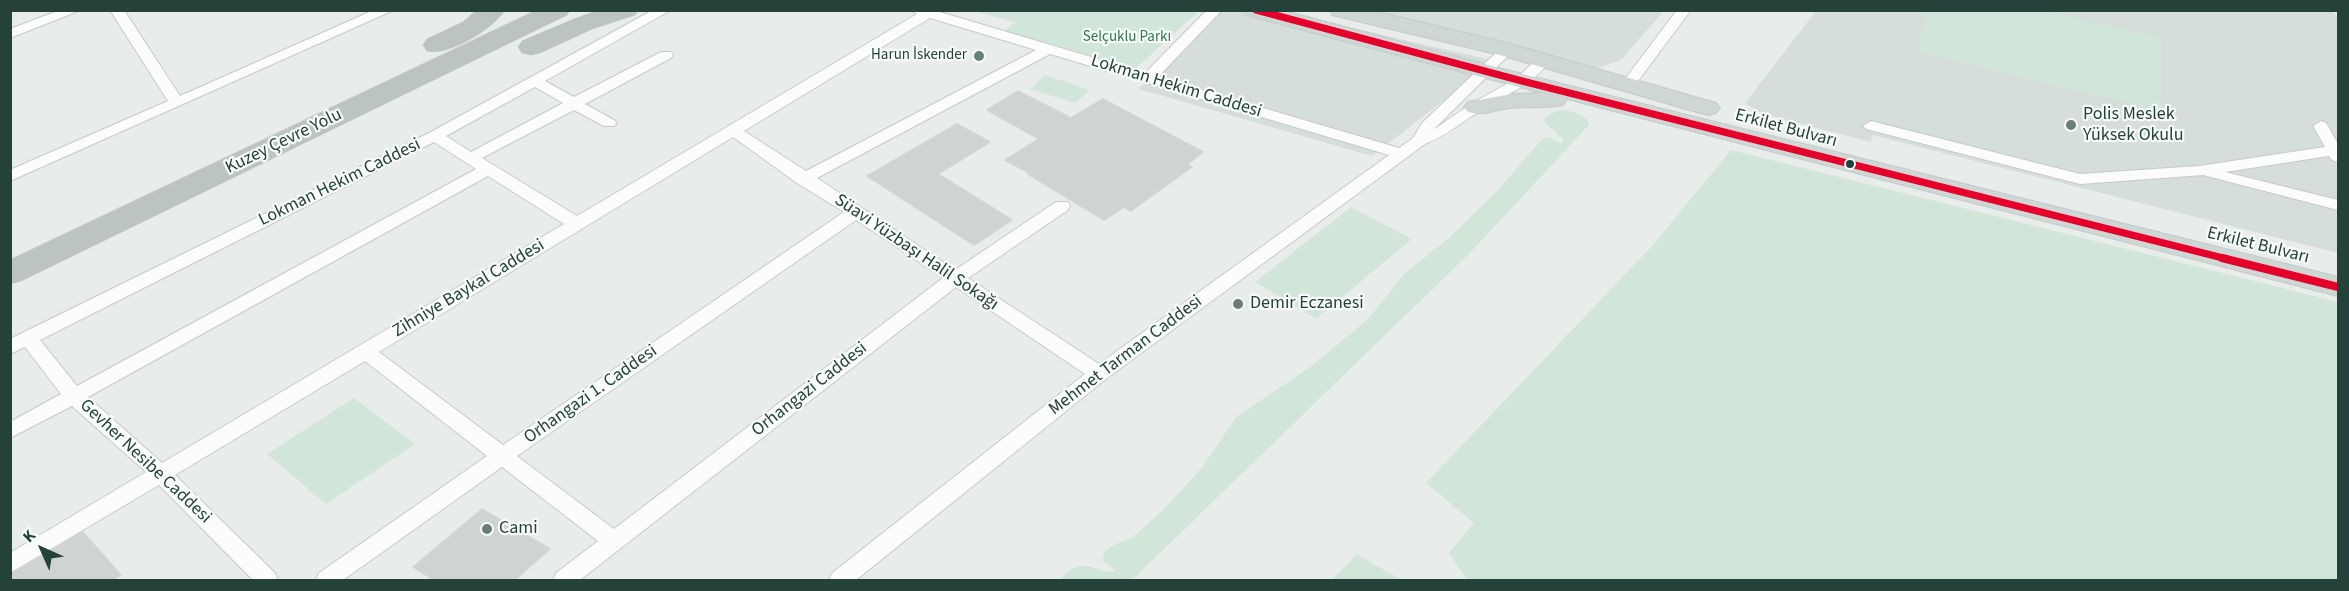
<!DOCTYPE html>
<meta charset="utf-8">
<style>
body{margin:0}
#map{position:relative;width:2349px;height:591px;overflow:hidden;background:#e8edeb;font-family:"Source Sans 3",sans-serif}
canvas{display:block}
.frame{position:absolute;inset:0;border:12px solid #24423a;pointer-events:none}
.north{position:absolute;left:12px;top:519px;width:60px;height:60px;-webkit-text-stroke:4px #f7fbf9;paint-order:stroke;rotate:315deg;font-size:16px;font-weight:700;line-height:24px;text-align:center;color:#24423a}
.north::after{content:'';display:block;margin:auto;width:21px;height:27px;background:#24423a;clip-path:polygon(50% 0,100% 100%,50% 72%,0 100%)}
</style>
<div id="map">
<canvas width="2349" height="591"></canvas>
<div class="frame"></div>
<div class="north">K</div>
</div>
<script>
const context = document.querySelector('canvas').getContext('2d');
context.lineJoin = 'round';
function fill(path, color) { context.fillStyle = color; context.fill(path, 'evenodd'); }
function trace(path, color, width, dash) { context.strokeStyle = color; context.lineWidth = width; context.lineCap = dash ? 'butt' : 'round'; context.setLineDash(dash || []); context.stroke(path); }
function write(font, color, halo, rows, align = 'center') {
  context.font = font + ' "Source Sans 3",sans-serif'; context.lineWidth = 4.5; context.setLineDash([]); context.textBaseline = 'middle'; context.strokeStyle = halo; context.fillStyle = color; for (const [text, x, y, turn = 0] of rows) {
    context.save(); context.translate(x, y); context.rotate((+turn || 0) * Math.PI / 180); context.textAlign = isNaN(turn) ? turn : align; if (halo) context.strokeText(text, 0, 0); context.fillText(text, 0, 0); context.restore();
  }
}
const built = new Path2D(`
 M1216 11H1279L1495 61 1372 156 1139 89Z
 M1377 11H1664L1621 60 1598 68Z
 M1816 11H2332L2338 18V253L1872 135 1871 142 1763 114 1745 103Z`);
const green = new Path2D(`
 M973 11 1199 10V11L1136 68 1004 31 1015 22Z
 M1927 11H2042L2161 38V111L1917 51Z
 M1045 75 1090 90 1075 103 1030 89Z
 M1565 110 1577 113 1587 119 1589 125 1470 253 1132 580H1060C1085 550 1098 578 1116 570L1103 562 1104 552 1116 544 1132 538 1162 511 1201 469 1236 417 1309 368 1368 319 1405 273 1450 237 1498 190 1541 140 1549 137 1561 144 1564 140 1544 122C1547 112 1556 111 1565 110Z
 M1731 150 2338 302V580H1467L1449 553 1474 523 1426 483 1653 245Z
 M1351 207 1412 239 1316 319 1255 282Z
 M354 398 415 444 326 504 267 454Z
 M1357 554 1401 580H1332Z`);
const building = new Path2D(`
 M1018 91 1071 118 1103 99 1203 152 1188 164 1192 167 1131 211 1124 207 1104 220 1028 174 1029 173 1005 160 1039 139 987 110Z
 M957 124 990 142 938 174 1012 220 974 245 867 176Z
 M482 509 550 549 515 580H434L413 567Z
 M83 532 121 575 112 580H10V575Z`);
const street = new Path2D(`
 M60 10H81L10 38V29Z
 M110 10H124L180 96 374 10H394L10 181V170L168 101Z
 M653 10H671L545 81 574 97 661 52H671L673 55 671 58 585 104 614 120 617 123 614 126H604L574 110 482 158 577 216 917 14 910 10H933L1145 73 1207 10H1222L1158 77 1399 148 1413 138 1422 123 1502 47 1507 46 1514 50 1433 130 1471 104 1517 78 1538 58 1543 57 1550 61C1532 85 1506 95 1481 110 1461 123 1447 135 1425 144L1106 379 856 580H829L832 573 1085 374 956 287 580 580H553L556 573 598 541 502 467 343 580H316L319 573 487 456 365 361 175 475 275 573 278 580H253L159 485 10 573V553L146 472 72 406 10 438V422L61 394 25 347 10 354V339L429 133ZM930 18 1036 50 806 171 744 131ZM1050 54 1389 155 1099 364 968 278 1068 210 1070 206 1068 202H1056L955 270 817 178ZM535 87 563 103 471 152 446 136ZM733 137 797 183 844 212 503 445 379 352ZM434 142 476 169 77 386 40 340ZM488 176 564 224 162 463 88 397ZM856 220 943 278 614 529 517 456Z
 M1677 10H1691L1632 89H1622L1620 86 1622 83Z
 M1871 121 2080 174 2199 166 2325 147 2313 126 2321 121 2326 123 2338 144V162L2332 160 2329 156 2225 172 2338 200V210L2203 175 2080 184 1866 129 1863 126Z`);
const primary = new Path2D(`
 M1244 10H1281L1530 76 2338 277V296L1567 99 1563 105C1546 109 1528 106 1510 108 1496 110 1482 116 1468 112L1464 107 1468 102 1512 94 1542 93 1246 15Z
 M1330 10H1369L1507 43 1716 103 1720 108 1716 113 1708 115 1700 113 1500 55 1332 15Z`);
const highway = new Path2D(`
 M477 10H505C493 29 449 56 427 51L423 45 427 39 463 22Z
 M537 10H570L567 15 21 281 10 284V260Z
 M599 10H638L635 15 592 29 540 53 531 55 522 53 518 47 522 41 574 19Z`);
const bus1Far1 = new Path2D(`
 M1256 10 1522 81 2227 259`);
const bus1 = new Path2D(`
 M2222 258 2338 287`);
const markers = [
 [979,56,6,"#697e78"],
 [2071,125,6,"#697e78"],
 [1850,164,5,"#24423a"],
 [1238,304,6,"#697e78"],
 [487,529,6,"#697e78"]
];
const farParknames = [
 ["Selçuklu Parkı",1127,38]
];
const farPoinames = [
 ["Harun İskender",967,56]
];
const streetNames = [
 ["Lokman Hekim Caddesi",1176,87,17],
 ["Erkilet Bulvarı",1786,129,15],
 ["Kuzey Çevre Yolu",284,142,-26],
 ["Lokman Hekim Caddesi",340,183,-26],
 ["Erkilet Bulvarı",2258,246,14],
 ["Süavi Yüzbaşı Halil Sokağı",916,253,34],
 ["Zihniye Baykal Caddesi",469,289,-31],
 ["Mehmet Tarman Caddesi",1126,356,-37],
 ["Orhangazi Caddesi",810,390,-38],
 ["Orhangazi 1. Caddesi",591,395,-35],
 ["Gevher Nesibe Caddesi",145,462,43]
];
const poiNames = [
 ["Polis Meslek",2083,115],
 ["Yüksek Okulu",2083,136],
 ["Demir Eczanesi",1250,304],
 ["Cami",499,529]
];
fill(built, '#d6dedb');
fill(green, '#d1e6d8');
fill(building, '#cfd4d2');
trace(building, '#d1d6d4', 1.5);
trace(street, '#c5cac8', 2);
trace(primary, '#c3ccc9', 2);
trace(highway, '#c3ccc9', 1);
fill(street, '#fcfcfc');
fill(primary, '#cfd7d5');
fill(highway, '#bcc4c2');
trace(bus1Far1, '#e4002b', 7);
trace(bus1, '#e4002b', 8);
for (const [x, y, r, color] of markers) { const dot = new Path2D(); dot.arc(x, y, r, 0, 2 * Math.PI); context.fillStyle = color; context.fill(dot); trace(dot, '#f7fbf9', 2); }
write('15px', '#2d7a4b', '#f7fbf9', farParknames);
write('15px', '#24423a', '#f7fbf9', farPoinames, 'right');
write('18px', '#24423a', '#f7fbf9', streetNames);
write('18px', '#24423a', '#f7fbf9', poiNames, 'left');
</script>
